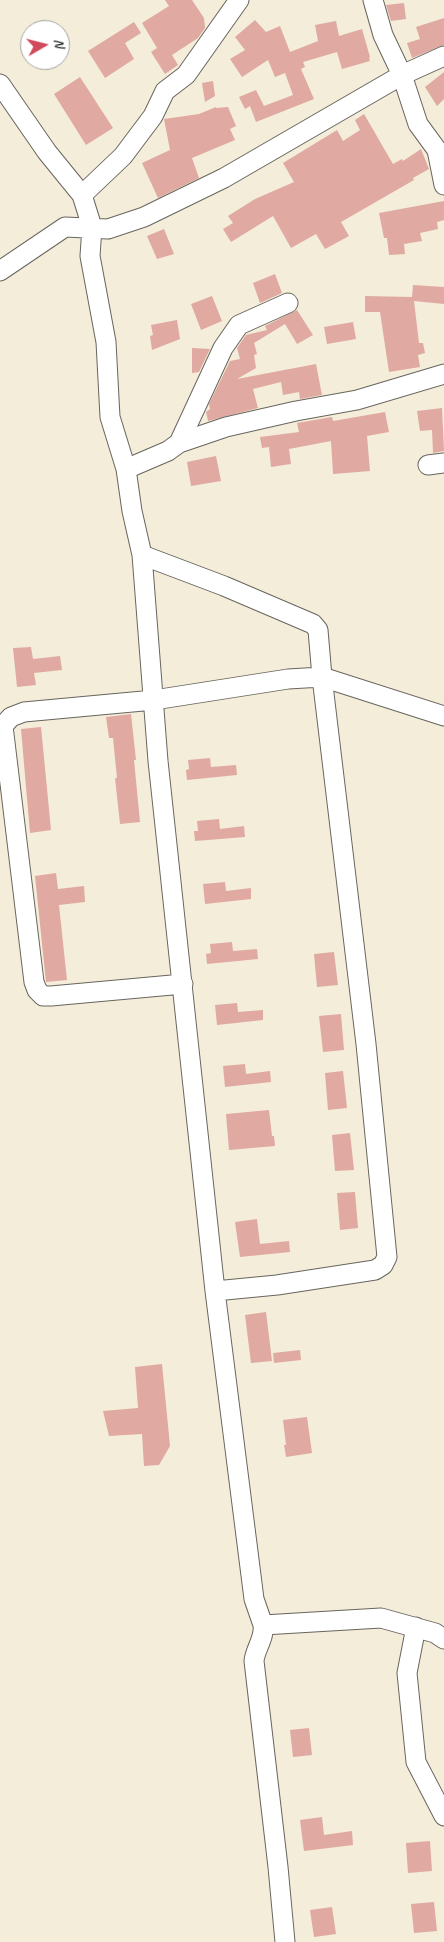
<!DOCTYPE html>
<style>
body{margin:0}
#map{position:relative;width:444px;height:1942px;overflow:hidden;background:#f4edd9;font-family:Caveat,sans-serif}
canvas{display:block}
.north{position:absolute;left:20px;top:20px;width:50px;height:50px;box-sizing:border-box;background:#fff;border:1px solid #a4a4a4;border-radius:50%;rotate:82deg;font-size:14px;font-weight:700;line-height:20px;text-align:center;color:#1c1c1c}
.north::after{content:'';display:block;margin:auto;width:18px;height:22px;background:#d1495b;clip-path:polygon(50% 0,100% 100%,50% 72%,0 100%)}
</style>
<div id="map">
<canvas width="444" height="1942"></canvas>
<div class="north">N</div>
</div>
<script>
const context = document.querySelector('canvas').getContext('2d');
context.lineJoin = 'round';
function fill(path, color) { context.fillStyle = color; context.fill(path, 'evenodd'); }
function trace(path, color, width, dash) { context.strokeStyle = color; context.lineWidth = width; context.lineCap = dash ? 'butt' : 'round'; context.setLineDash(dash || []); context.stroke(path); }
const building = new Path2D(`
 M165 0H192L204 18 205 28 198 38 172 55 178 65 165 74 151 52 157 48 142 23 169 6Z
 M404 3 406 19 391 21 386 5Z
 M444 18V45L412 58 407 43 420 39 416 27Z
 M255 20 266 32 280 26 290 52 318 41 315 25 336 21 339 36 362 29 370 57 369 58 370 61 342 69 337 52 303 62 305 67 301 69 314 99 256 122 250 106 245 109 239 97 256 90 264 106 293 95 285 73 275 77 268 60 242 77 230 59 245 50 235 37Z
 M134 22 141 33 125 43 134 59 105 78 88 51Z
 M444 72V99L437 106 425 87Z
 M80 77 113 128 86 145 54 94Z
 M213 81 215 96 205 102 202 83Z
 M216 107V108L228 107 236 126 230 129 235 140 192 158 199 178 158 198 142 163 170 150 164 119 199 114Z
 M364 114 393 164 402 159 403 161 421 149 429 169 413 178 414 180 341 222 349 236 325 249 316 234 291 248 273 216 231 242 223 229 233 223 228 216 255 199 294 182 283 163 337 130 343 141 360 130 355 120Z
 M444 201V220L437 222 438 229 420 233 422 241 404 244 405 254 389 255 387 238H384L379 213Z
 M164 229 174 254 157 259 147 236Z
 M275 274 282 293 260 303 253 283Z
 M413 285 444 287V304L414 301 419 343H423L425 353 418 355 420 367 389 372 380 312H365V296L412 297Z
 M212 296 222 321 201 330 191 304Z
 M297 310 313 335 297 344 285 324 254 343 257 354 254 355 256 368 237 379 316 364 322 395 300 399 299 392 283 395 281 382 253 389 258 408 208 421 206 412 210 409 209 404 230 361 240 359 237 348 246 335 267 330 265 326Z
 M177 320 180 339 152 350 150 336 153 335 151 325Z
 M353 322 356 339 327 344 324 327Z
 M192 348 210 349 199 372 192 373Z
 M442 408 444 451 433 453 432 430 420 431 417 411Z
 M385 412 389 432 367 436 370 471 333 474 331 441 289 449 291 464 271 467 269 447 262 448 260 437 299 432 297 423 332 417 333 421Z
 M216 456 221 481 191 486 187 462Z
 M31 647 33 659 60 656 62 670 34 673 36 685 17 687 13 648Z
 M131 714 136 760H134L140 822 120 824 115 778H117L113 738H109L106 717Z
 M41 727 51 830 30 833 21 729Z
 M210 758 211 767 236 765 237 775 187 780 186 770 189 769 188 760Z
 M219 819 220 829 244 826 245 837 195 841 194 831H198L197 821Z
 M56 873 58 889 84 886 85 902 59 905 67 980 46 982 35 876Z
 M225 882 226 891 251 888V899L205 904 203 884Z
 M232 942 233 951 257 949 258 959 207 964 206 954 211 953 210 944Z
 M334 952 338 985 317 987 314 954Z
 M237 1003 238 1012 263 1010V1020L217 1025 215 1005Z
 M341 1014 344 1050 323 1052 319 1016Z
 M245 1064 246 1074 270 1071 271 1082 225 1087 223 1066Z
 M343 1071 347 1108 328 1110 325 1073Z
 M269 1110 272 1136H274L275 1146 229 1150 226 1114Z
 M350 1133 354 1170 335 1171 332 1135Z
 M355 1192 358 1228 340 1230 337 1193Z
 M257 1219 260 1244 289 1241 290 1252 240 1257 235 1222Z
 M266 1312 272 1361 251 1363 245 1315Z
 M300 1350 301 1360 274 1363 273 1353Z
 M162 1364 170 1446 159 1465 144 1466 142 1434 109 1436 103 1411 138 1408 135 1367Z
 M307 1417 312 1453 286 1457 284 1445H286L283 1420Z
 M309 1728 312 1755 293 1757 290 1730Z
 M322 1817 324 1835 352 1831 353 1845 304 1851 300 1820Z
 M430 1841 432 1871 408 1873 406 1843Z
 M434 1902 437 1931 414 1933 411 1904Z
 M332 1907 336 1934 314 1937 310 1910Z`);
const minor = new Path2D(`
 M373 0 383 35 402 75 418 124 437 150 444 185
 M0 84 47 152 82 195 92 227 90 256 106 342 110 417 126 469 132 511 142 555 158 761 215 1291 254 1599 263 1625 381 1618 435 1633 444 1639
 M82 195 123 156 153 116 165 91 186 75 239 0
 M0 271 65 227 108 229 144 217 224 178 402 75 444 56
 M179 443 223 348 239 325 288 303
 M428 465 444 463
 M126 469 168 451 179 443 226 427 296 411 357 400 444 374
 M142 555 224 586 313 624 318 630 322 677 444 716
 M183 984 51 996H43L37 990 34 982 3 726 11 717 24 712 154 700 288 679 322 677 366 1044 387 1257 383 1265 375 1270 277 1285 215 1291
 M263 1625C265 1638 255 1649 254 1661L278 1867 285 1942
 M416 1627 407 1673 416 1762 444 1816`);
fill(building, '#e0a9a2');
trace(minor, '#68655e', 21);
trace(minor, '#fff', 19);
</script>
